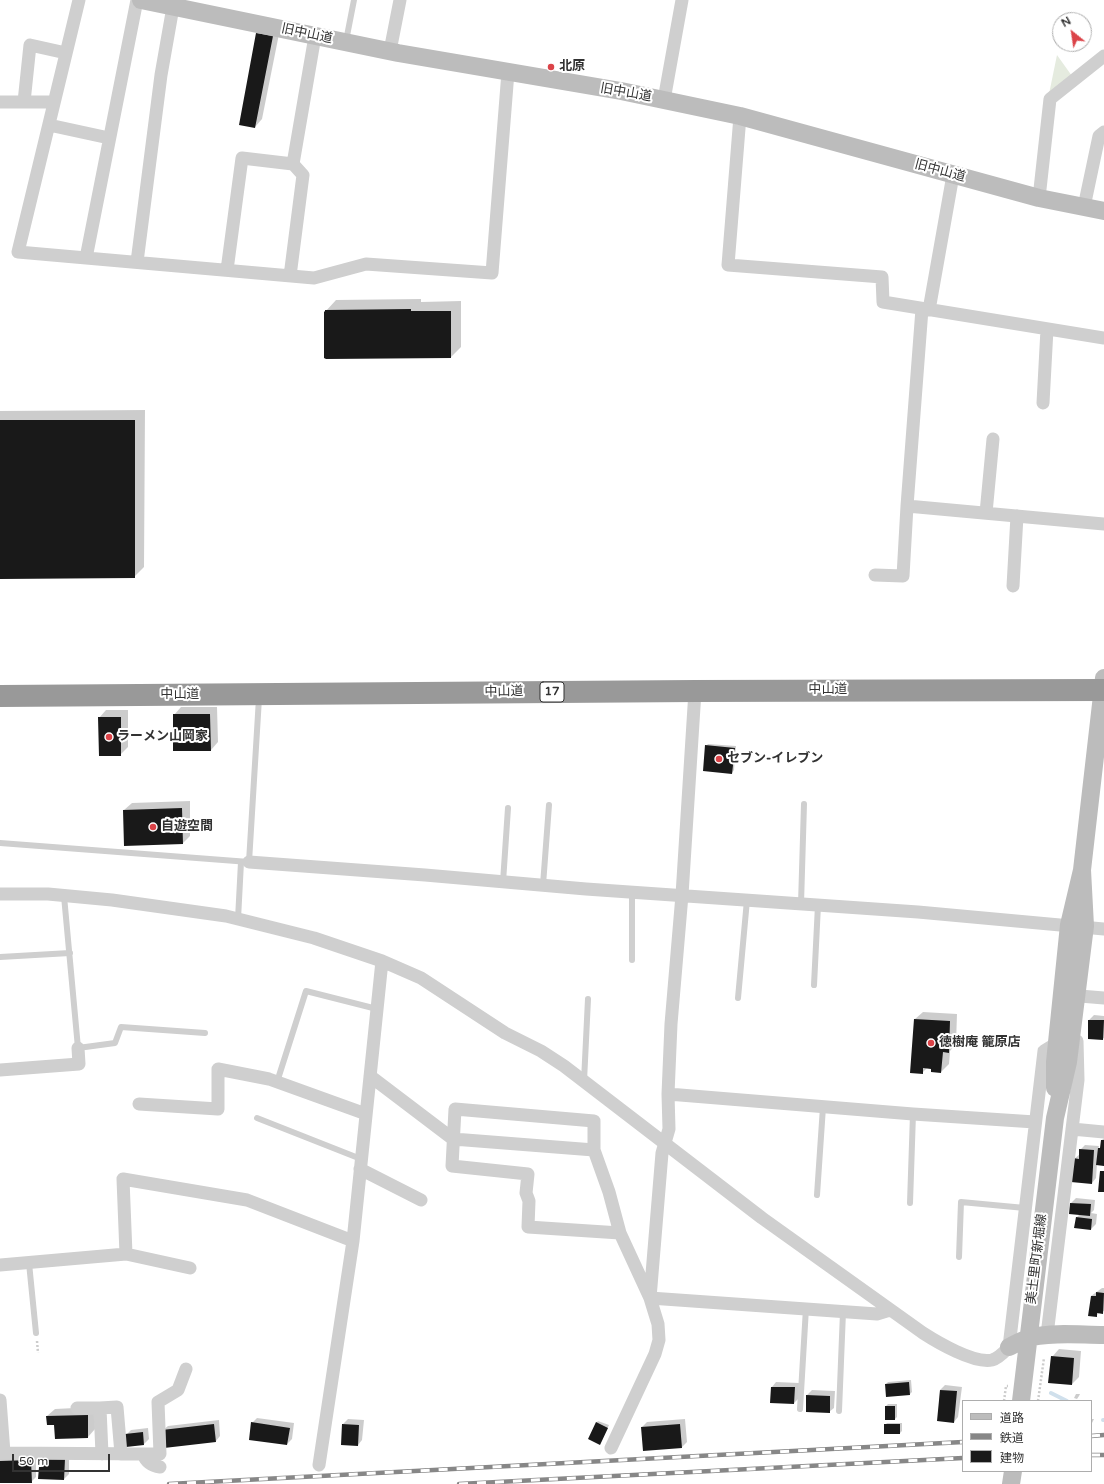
<!DOCTYPE html>
<meta charset="utf-8">
<style>
body{margin:0}
#map{position:relative;width:1104px;height:1484px;overflow:hidden;background:#fff;font-family:"Varela Round","Noto Sans JP",sans-serif}
canvas{display:block}
.legend{position:absolute;left:962px;top:1400px;width:130px;height:72px;box-sizing:border-box;background:#fff;border:1px solid #adadad;margin:0;padding:5px 7px;list-style:none;font-size:12px;color:#323232}
.legend li{display:flex;align-items:center;gap:8px;height:20px}
.legend b{width:20px;border:1px solid #adadad}
.north{position:absolute;left:1052px;top:12px;width:40px;height:40px;box-sizing:border-box;background:#fff;border:1px solid #adadad;border-radius:50%;rotate:330deg;font-size:11px;font-weight:700;line-height:16px;text-align:center;color:#323232}
.north::after{content:'';display:block;margin:auto;width:14px;height:18px;background:#db4348;clip-path:polygon(50% 0,100% 100%,50% 72%,0 100%)}
.scale{position:absolute;left:12px;top:1454px;width:98px;height:18px;box-sizing:border-box;border:2px solid #323232;border-top:0;padding-left:5px;font-size:12px;line-height:14px;white-space:nowrap;color:#323232;-webkit-text-stroke:3px #fff;paint-order:stroke}
</style>
<div id="map">
<canvas width="1104" height="1484"></canvas>
<ul class="legend">
<li><b style="height:5px;background:#bcbcbc"></b>道路</li>
<li><b style="height:5px;background:#878787"></b>鉄道</li>
<li><b style="height:11px;background:#191919"></b>建物</li>
</ul>
<div class="north">N</div>
<div class="scale">50 m</div>
</div>
<script>
const context = document.querySelector('canvas').getContext('2d');
context.lineJoin = 'round';
function fill(path, color) { context.fillStyle = color; context.fill(path, 'evenodd'); }
function trace(path, color, width, dash) { context.strokeStyle = color; context.lineWidth = width; context.lineCap = dash ? 'butt' : 'round'; context.setLineDash(dash || []); context.stroke(path); }
function write(font, color, halo, rows, align = 'center') {
  context.font = font + ' "Varela Round","Noto Sans JP",sans-serif'; context.lineWidth = 4; context.setLineDash([]); context.textBaseline = 'middle'; context.strokeStyle = halo; context.fillStyle = color; for (const [text, x, y, turn = 0] of rows) {
    context.save(); context.translate(x, y); context.rotate((+turn || 0) * Math.PI / 180); context.textAlign = isNaN(turn) ? turn : align; if (halo) context.strokeText(text, 0, 0); context.fillText(text, 0, 0); context.restore();
  }
}
const green = new Path2D(`
 M1057 55 1072 76 1049 94Z`);
const shadow = new Path2D(`
 M265 26 280 29 262 119 255 127 257 33Z
 M421 299V302L461 301V347L451 357 326 358 325 312 336 300Z
 M145 410 144 567 134 577 0 578V411Z
 M181 707H217L218 742 211 750 174 715Z
 M106 710H128V747L120 755 99 718Z
 M708 744 736 746 734 770 732 773 706 746Z
 M190 801V836L183 843 124 810 132 803Z
 M923 1012 957 1014 956 1044 950 1051 949 1064 941 1072 932 1068 928 1067 922 1073 915 1019Z
 M1094 1015 1104 1016V1038L1102 1039 1089 1020Z
 M1104 1138V1165L1097 1164 1096 1178 1092 1183 1074 1159 1080 1154V1150L1085 1145 1099 1146 1098 1149 1101 1147 1102 1140Z
 M1076 1198 1095 1200 1094 1210 1091 1213 1097 1214 1096 1224 1091 1229 1077 1217 1080 1214 1071 1203Z
 M1102 1288H1104V1311L1100 1312 1096 1316 1091 1296Z
 M1059 1349 1081 1351 1079 1377 1072 1384 1052 1357Z
 M911 1380 912 1392 910 1394 886 1384 888 1382Z
 M776 1382 799 1383V1398L794 1403 772 1387Z
 M945 1385 962 1387 958 1417 954 1422 938 1421 940 1390Z
 M812 1390 835 1391 834 1408 829 1412 807 1395Z
 M1076 1394H1080L1079 1396 1077 1399 1074 1398Z
 M888 1404H897V1417L895 1419 886 1406Z
 M95 1407V1429L88 1437 55 1424 47 1416 55 1409Z
 M257 1418 294 1423 292 1439 287 1444 252 1423Z
 M348 1419 364 1420 362 1440 358 1445 343 1424Z
 M685 1419 687 1442 682 1447 642 1427 647 1422Z
 M1091 1419H1094L1092 1423H1091Z
 M219 1420 220 1436 216 1441 163 1430 168 1426Z
 M598 1421 609 1425 600 1444 596 1423Z
 M887 1423H902V1431L900 1433 885 1425Z
 M148 1428 149 1439 144 1444 126 1435 131 1430Z
 M69 1454V1474L64 1479 40 1468 44 1464Z
 M36 1456V1477L31 1482H0V1457Z`);
const stream = new Path2D(`
 M1051 1393 1067 1401
 M1103 1420H1104`);
const building = new Path2D(`
 M256 33 273 36 255 128 239 125Z
 M411 309V311H451V358L326 359 324 358V311L325 312V310Z
 M0 420H135V578L0 579Z
 M173 714H210L211 751H173Z
 M98 717H121V756H99Z
 M705 745 735 748 732 774 703 771Z
 M182 808 183 844 124 846 123 810Z
 M914 1019 950 1021 949 1053 943 1052 941 1073 931 1072V1069L923 1068V1074L910 1073Z
 M1088 1020H1104L1103 1040 1088 1039Z
 M1101 1140H1104V1166L1096 1165 1098 1148H1100Z
 M1079 1149 1094 1150 1092 1184 1071 1182 1073 1158 1079 1159Z
 M1100 1171H1104V1192H1098Z
 M1070 1203 1091 1204 1090 1216 1069 1214Z
 M1076 1217 1092 1219 1091 1230 1074 1228Z
 M1096 1292 1104 1293 1103 1314 1097 1313V1317L1088 1316 1091 1296H1096Z
 M1051 1356 1074 1358 1072 1385 1048 1383Z
 M909 1382 910 1395 886 1397 885 1384Z
 M771 1387H795L794 1404 770 1403Z
 M940 1390 957 1391 954 1423 937 1421Z
 M806 1395 830 1396V1413L806 1412Z
 M885 1406H895V1420H885Z
 M88 1415V1438L55 1439 54 1425H47L46 1416Z
 M251 1422 290 1428 287 1445 249 1440Z
 M596 1422 608 1428 600 1445 588 1439Z
 M214 1424 216 1442 164 1448 162 1430Z
 M342 1424 359 1425 358 1446 341 1445Z
 M680 1424 682 1448 643 1451 641 1427Z
 M884 1424H900V1434H884Z
 M143 1432 144 1445 126 1447 125 1434Z
 M43 1458 65 1459 64 1480 38 1479 39 1467H43Z
 M31 1460 32 1483H0V1461Z`);
const path = new Path2D(`
 M37 1341 38 1353
 M1004 1401 1006 1386H1008
 M1038 1401 1044 1358`);
const lane = new Path2D(`
 M346 41 354 0
 M0 843 249 862 259 698
 M503 882 508 808
 M543 885 549 805
 M632 892V960
 M64 896 78 1048 115 1043 121 1027 205 1033
 M801 904 804 804
 M238 919 241 862
 M0 957 70 953
 M814 985 818 905
 M738 998 747 900
 M584 1081 588 999
 M277 1082 306 991 377 1009
 M257 1118 361 1159
 M817 1195 823 1107
 M910 1203 913 1114
 M959 1257 961 1202 1025 1208
 M29 1263 36 1333
 M800 1409 806 1308
 M839 1411 843 1312`);
const street = new Path2D(`
 M79 0 18 252 314 278 366 264 492 273 508 72
 M390 51 400 0
 M664 100 682 0
 M0 102H54
 M24 102 30 45 66 53
 M740 116 728 265 882 277 883 302 1104 338
 M49 125 109 138
 M293 164 315 36
 M1039 198 1050 99 1104 56
 M1084 207 1099 136 1104 132
 M86 258 137 0
 M137 262 161 75 173 7
 M227 270 242 158 293 164 303 175 290 276
 M929 310 953 175
 M1043 403 1047 329
 M907 506 1104 524
 M986 513 993 439
 M875 575 903 576 907 506 922 309
 M1013 586 1017 516
 M249 862 425 875 586 889 918 912 1104 929
 M0 894H48L112 900 226 916 314 938 382 961 421 978 505 1033 541 1051 564 1066 762 1218 923 1333C937 1342 974 1364 992 1360 999 1358 1004 1352 1009 1347L1044 1051 1057 1043 1063 1044
 M1068 995 1104 998
 M0 1070 79 1064 78 1048
 M370 1076 453 1139 594 1150
 M668 1094 913 1114 1035 1122
 M139 1104 218 1109V1069L269 1079 366 1114
 M1072 1129 1104 1132
 M360 1169 421 1200
 M620 1233 528 1227 529 1201 526 1193 528 1174 452 1166 455 1109 594 1121V1150L609 1192 620 1233 650 1298 877 1314 890 1310
 M126 1254 123 1179 247 1200 353 1241
 M0 1265 126 1254 190 1268
 M1047 1335 1078 1080 1077 1041
 M0 1400 4 1453
 M77 1408H100
 M611 1448 655 1354 659 1340 658 1324 650 1298 662 1153 669 1129 668 1094 671 1024 682 895 695 691
 M0 1453 160 1454 158 1402 178 1390 186 1369
 M102 1454 100 1408 117 1407 121 1454
 M143 1454C146 1462 152 1466 160 1467
 M319 1465 353 1241 382 961`);
const secondary = new Path2D(`
 M141 0 398 53 621 91 740 116 1039 198 1104 211
 M1055 1088V1062L1069 925 1082 870 1104 678
 M1009 1347C1017 1343 1024 1339 1032 1337 1055 1332 1081 1335 1104 1335
 M1021 1401 1055 1118 1068 1062 1085 926 1082 870
 M1011 1484 1013 1471`);
const highway = new Path2D(`
 M0 696 695 691 1104 690`);
const rail = new Path2D(`
 M1091 1436 1104 1435
 M1091 1455H1104
 M169 1484 963 1442
 M459 1484 963 1458`);
const markers = [
 [551,67,4,"#db4348"],
 [109,737,4,"#db4348"],
 [719,759,4,"#db4348"],
 [153,827,4,"#db4348"],
 [931,1043,4,"#db4348"]
];
const shields = [
 [552,692,24]
];
const shieldNames = [
 ["17",552,692]
];
const streetNames = [
 ["旧中山道",307,34,12],
 ["旧中山道",626,93,10],
 ["旧中山道",940,171,15],
 ["中山道",828,690],
 ["中山道",504,692,-1],
 ["中山道",180,695],
 ["美土里町新堀線",1037,1259,-83]
];
const poiNames = [
 ["北原",559,67],
 ["ラーメン山岡家",117,737],
 ["セブン-イレブン",727,759],
 ["自遊空間",161,827],
 ["徳樹庵 籠原店",939,1043]
];
fill(green, '#e5ebdf');
fill(shadow, '#0003');
trace(stream, '#d0e0ec', 4);
fill(building, '#191919');
trace(path, '#ccc', 2.5, [2, 2]);
trace(lane, '#cfcfcf', 6);
trace(street, '#cfcfcf', 13);
trace(secondary, '#bcbcbc', 18);
trace(highway, '#999', 22);
trace(rail, '#878787', 4.5);
trace(rail, '#fff', 3, [9]);
for (const [x, y, r, color] of markers) { const dot = new Path2D(); dot.arc(x, y, r, 0, 2 * Math.PI); context.fillStyle = color; context.fill(dot); trace(dot, '#fff', 1.5); }
for (const [x, y, w] of shields) { const box = new Path2D(); box.roundRect(x - w / 2, y - 10, w, 20, 3); context.fillStyle = '#fff'; context.fill(box); trace(box, '#323232', 1); }
write('bold 12px', '#323232', null, shieldNames);
write('13px', '#323232', '#fff', streetNames);
write('bold 13px', '#323232', '#fff', poiNames, 'left');
</script>
